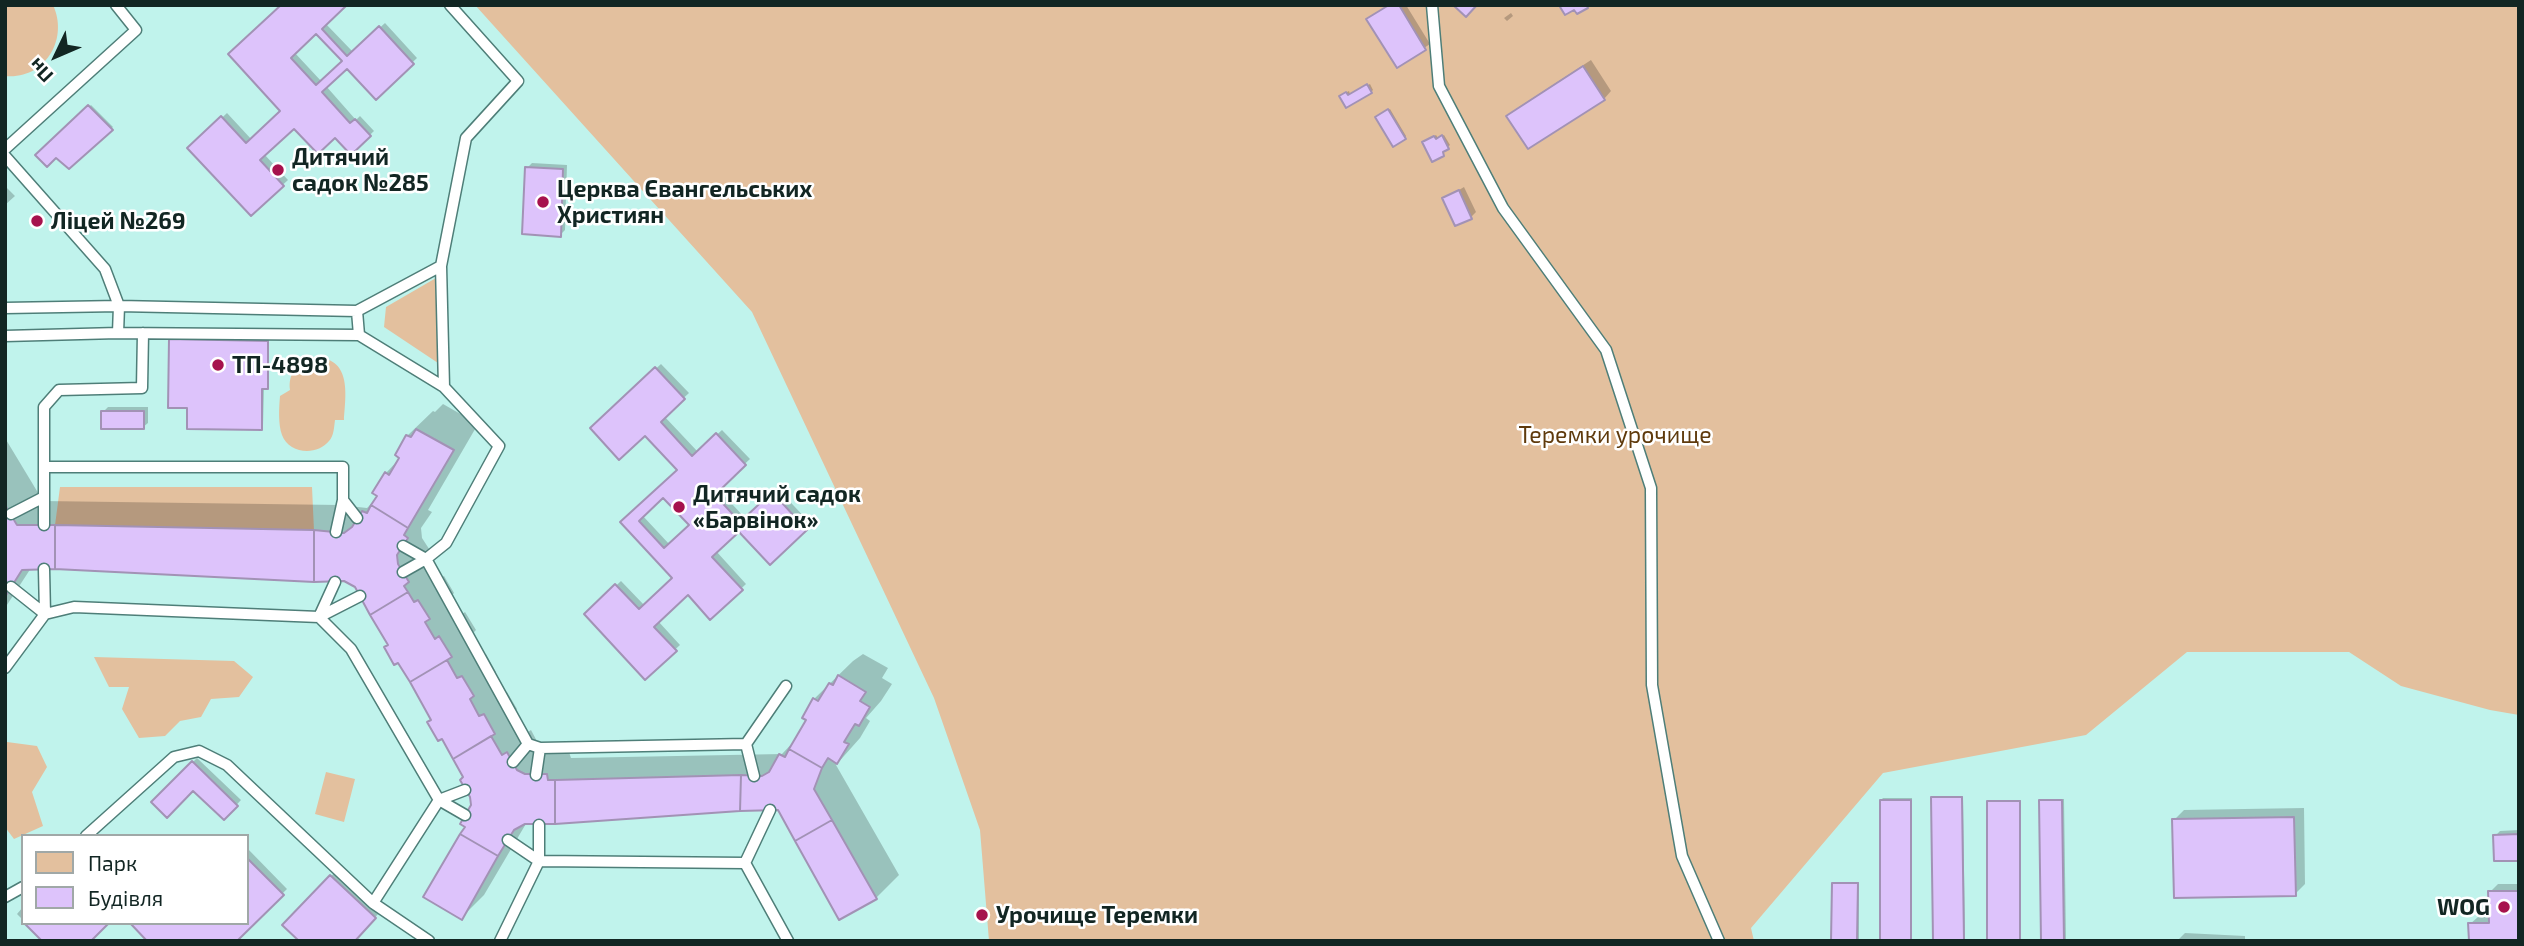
<!DOCTYPE html>
<meta charset="utf-8">
<style>
body{margin:0}
#map{position:relative;width:2524px;height:946px;overflow:hidden;background:#c0f3ec;font-family:"Exo 2",sans-serif}
canvas{display:block}
.frame{position:absolute;inset:0;border:7px solid #122623;pointer-events:none}
.legend{position:absolute;left:21px;top:834px;width:228px;height:91px;box-sizing:border-box;background:#fff;border:2px solid #a0a8a7;margin:0;padding:9px 12px;list-style:none;font-size:21px;color:#122623}
.legend li{display:flex;align-items:center;gap:14px;height:35px}
.legend b{width:35px;border:2px solid #a0a8a7}
.north{position:absolute;left:21px;top:21px;width:70px;height:70px;-webkit-text-stroke:5px #fff;paint-order:stroke;rotate:226deg;font-size:19px;font-weight:700;line-height:28px;text-align:center;color:#122623}
.north::after{content:'';display:block;margin:auto;width:24px;height:32px;background:#122623;clip-path:polygon(50% 0,100% 100%,50% 72%,0 100%)}
</style>
<div id="map">
<canvas width="2524" height="946"></canvas>
<div class="frame"></div>
<ul class="legend">
<li><b style="height:19px;background:#e3c09e"></b>Парк</li>
<li><b style="height:19px;background:#ddc3fb"></b>Будівля</li>
</ul>
<div class="north">Пн</div>
</div>
<script>
const context = document.querySelector('canvas').getContext('2d');
context.lineJoin = 'round';
function fill(path, color) { context.fillStyle = color; context.fill(path, 'evenodd'); }
function trace(path, color, width, dash) { context.strokeStyle = color; context.lineWidth = width; context.lineCap = dash ? 'butt' : 'round'; context.setLineDash(dash || []); context.stroke(path); }
function write(font, color, halo, rows, align = 'center') {
  context.font = font + ' "Exo 2",sans-serif'; context.lineWidth = 5; context.setLineDash([]); context.textBaseline = 'middle'; context.strokeStyle = halo; context.fillStyle = color; for (const [text, x, y, turn = 0] of rows) {
    context.save(); context.translate(x, y); context.rotate((+turn || 0) * Math.PI / 180); context.textAlign = isNaN(turn) ? turn : align; if (halo) context.strokeText(text, 0, 0); context.fillText(text, 0, 0); context.restore();
  }
}
const green = new Path2D(`
 M5 5H53C69 39 45 80 5 76Z
 M475 5H2519V715L2490 710 2401 686 2349 652H2187L2086 735 1883 773 1751 928 1754 941H989L980 830 934 698 752 312Z
 M436 278 438 363 384 327 386 307Z
 M311 357C352 356 346 392 344 420H335C334 427 334 436 329 441 317 456 289 454 282 435 278 424 279 408 280 396L290 390C288 373 297 364 311 357Z
 M60 487H312L314 530 55 525Z
 M94 657 234 661 253 677 239 697 211 699 201 717 180 721 165 736 139 738 122 709 129 687H109Z
 M7 742 37 746 47 767 32 792 43 826 14 839 5 827Z
 M326 772 355 779 344 822 315 814Z`);
const shadow = new Path2D(`
 M1389 5H1406L1430 44 1397 66Z
 M1511 13 1513 16 1507 21 1504 18Z
 M325 23 353 52 385 23 417 58 376 97 347 66 326 86 356 120 360 116 374 131 351 153 335 136 294 126 264 154 288 180 251 214 190 148 227 113 252 140 283 111 231 55ZM316 32 344 61 322 82 294 52Z
 M1591 60 1611 91 1604 99 1509 116 1516 109Z
 M1370 84 1373 90 1371 92 1347 106 1343 94 1349 91 1350 94Z
 M91 105 113 127 69 167 56 156 37 155Z
 M1390 109 1406 136 1405 138 1380 115Z
 M1436 135 1438 138 1444 135 1450 145 1444 150 1443 154 1426 141Z
 M532 163 567 165 565 230 560 235 527 168Z
 M5 186 15 196 5 205Z
 M1464 187 1476 212 1471 217 1444 199Z
 M173 338 269 339V385L264 387 263 426 261 428 188 406 171 340Z
 M661 364 689 393 664 416 698 452 722 430 750 459 718 489 746 519 778 489 811 524 770 562 739 530 716 551 746 584 711 617 688 593 658 621 680 645 645 677 586 614 621 581 645 606 675 578 622 523 679 470 645 433 592 428ZM663 495 691 525 670 545 642 515Z
 M443 404 478 424 428 510 432 512 421 528 422 538 433 555 429 559 440 578 444 576 454 593 450 597 461 615 465 612 476 630 469 637 481 656 486 654 496 672 492 675 503 694 507 692 517 709 514 713 525 734 531 730 540 747 569 752 571 758 782 754 798 737 808 720 814 699 853 661 863 654 888 668 882 678 892 684 881 701 866 718 870 721 860 738 836 765 899 875 876 898 779 808 527 822 484 895 461 918 468 826 473 805 465 777 412 682 417 677 356 586 344 579 31 568 5 608V438L43 501 340 505 367 508 380 495 386 473 401 457 407 436 433 411 435 412Z
 M108 407H148V423L143 427 103 412Z
 M197 758 241 800 224 818 193 788 153 802Z
 M1935 796H1963L1965 941H1935L1933 798Z
 M1883 798H1912V941H1881V800Z
 M2043 799H2064L2066 941H2043L2041 801Z
 M1991 800H2021V941H1989V802Z
 M2304 808 2305 884 2295 894 2174 820 2184 810Z
 M2519 830V859L2495 836 2500 831Z
 M247 848 287 889 234 941 247 923Z
 M336 871 380 912 353 941 285 925Z
 M1835 882H1859V941H1833V883Z
 M2498 884H2519V941L2470 924 2478 917 2490 916V892Z
 M23 907V920L17 914Z
 M2185 933 2245 936V941H2177Z`);
const building = new Path2D(`
 M281 5H347L322 29 347 56 379 26 414 64 376 100 347 69 322 92 350 123 355 119 371 136 351 155 335 138 318 154 294 129 260 160 284 186 251 216 187 148 221 116 246 143 280 111 228 54ZM316 34 342 61 316 85 291 58Z
 M1389 5H1399L1426 50 1397 68 1366 19Z
 M1453 5H1477L1466 17Z
 M1563 5H1587L1588 8 1577 14 1574 10 1565 15 1560 7Z
 M1583 66 1605 100 1528 149 1506 116Z
 M1367 84 1372 93 1346 108 1339 96 1346 92 1348 95Z
 M88 105 113 130 69 169 56 158 47 167 35 155Z
 M1388 109 1406 139 1393 147 1375 117Z
 M1442 135 1449 149 1443 152 1444 156 1432 162 1422 142 1434 136 1436 139Z
 M525 167 563 169 561 237 522 234Z
 M1459 190 1472 219 1455 226 1442 198Z
 M169 339 268 341V389H262V430L187 429V408H168Z
 M655 367 685 399 661 422 692 456 716 433 746 465 715 495 740 522 772 492 807 530 770 565 739 532 712 557 743 590 710 620 688 595 654 627 677 651 645 680 584 614 615 584 639 609 672 578 620 522 677 470 645 436 619 460 590 428ZM663 498 689 525 664 548 639 521Z
 M101 411H144V429H101Z
 M416 429 454 450 408 528 371 505 377 496 372 493 385 472 389 475 399 458 395 455 406 435 411 437Z
 M5 505 17 525H55V569L22 570 5 597Z
 M371 505 408 528 404 535 408 538 397 555 398 564 409 582 404 586 408 592 370 615 355 587 344 581 314 582V530L344 533 352 527 362 511 367 513Z
 M55 525 314 530V582L55 569Z
 M408 592 414 602 418 600 430 619 425 622 435 639 439 636 452 657 410 682 398 663 394 665 384 647 388 645 370 615Z
 M447 660 457 678 462 676 474 696 470 699 479 716 484 714 495 734 453 759 442 739 438 741 427 722 431 720 410 682Z
 M838 675 866 692 860 701 870 707 859 726 855 724 844 742 849 744 837 764 828 758 822 768 789 749 806 720 802 718 813 698 818 701 829 683 833 685Z
 M491 736 502 755 507 752 517 770 525 774H547L548 780H555V824H525L514 830 498 856 460 834 465 827 460 824 471 805 470 797 460 780 463 777 453 759Z
 M789 749 822 768 814 789 832 820 795 841 778 810 740 811 741 775 762 776 769 772 779 754 785 757Z
 M192 761 238 806 224 820 193 791 167 818 151 802Z
 M741 775 740 811 555 824V780Z
 M1931 797H1962L1964 941H1933Z
 M1880 800H1911V941H1880Z
 M2039 800H2062L2064 941H2041Z
 M1987 801H2020V941H1987Z
 M2294 817 2296 896 2174 898 2172 819Z
 M832 820 877 899 839 920 795 841Z
 M460 834 498 856 462 920 423 897Z
 M2519 834V861H2494L2493 835Z
 M247 858 284 895 237 941H147L130 923H247Z
 M330 875 376 918 355 941H299L282 925Z
 M1832 883H1858L1857 941H1831Z
 M2488 891H2519V941H2469L2468 923H2489Z
 M24 923H107L108 924 91 941H42Z`);
const service = new Path2D(`
 M1432 5 1439 86 1503 208 1606 350 1651 488 1652 685 1682 856 1719 941
 M5 149 136 30 116 5
 M5 156 105 269 119 306 118 333
 M5 308 119 306 357 311
 M359 335 357 311 441 266
 M5 336 118 333 359 335 444 387 499 446 446 543 426 559 403 572
 M444 387 441 266 466 138 518 81 450 5
 M44 467H343V500L336 532
 M343 500 357 518
 M11 514 44 497
 M44 525V407L59 390 142 388 143 333
 M403 546 426 559 528 744
 M44 569 45 614
 M335 582 319 617 351 649 439 800 373 903
 M11 587 45 614
 M5 668 45 614 74 607 319 617 360 596
 M746 744 754 776
 M513 762 528 744 540 748 746 744 786 686
 M536 775 540 748
 M439 800 465 815
 M439 800 465 790
 M86 836 174 757 199 751 227 765 373 903 429 941
 M508 840 539 861
 M539 861V825
 M745 863 770 810
 M5 897 23 887
 M500 941 539 861 745 863 788 941`);
const markers = [
 [278,170,7,"#a6124d"],
 [543,202,7,"#a6124d"],
 [37,221,7,"#a6124d"],
 [218,365,7,"#a6124d"],
 [679,507,7,"#a6124d"],
 [2504,907,7,"#a6124d"],
 [982,915,7,"#a6124d"]
];
const poiNames = [
 ["Дитячий",292,157],
 ["садок №285",292,183],
 ["Церква Євангельських",557,189],
 ["Християн",557,215],
 ["Ліцей №269",51,221],
 ["ТП-4898",232,365],
 ["Дитячий садок",693,494],
 ["«Барвінок»",693,520],
 ["WOG",2490,907,"right"],
 ["Урочище Теремки",996,915]
];
const parkNames = [
 ["Теремки урочище",1615,435]
];
fill(green, '#e3c09e');
fill(shadow, '#0003');
fill(building, '#ddc3fb');
trace(building, '#a292b5', 2);
trace(service, '#4e7e78', 13);
trace(service, '#fff', 10);
for (const [x, y, r, color] of markers) { const dot = new Path2D(); dot.arc(x, y, r, 0, 2 * Math.PI); context.fillStyle = color; context.fill(dot); trace(dot, '#fff', 2.5); }
write('bold 23px', '#122623', '#fff', poiNames, 'left');
write('23px', '#5f3a0c', '#fff', parkNames);
</script>
